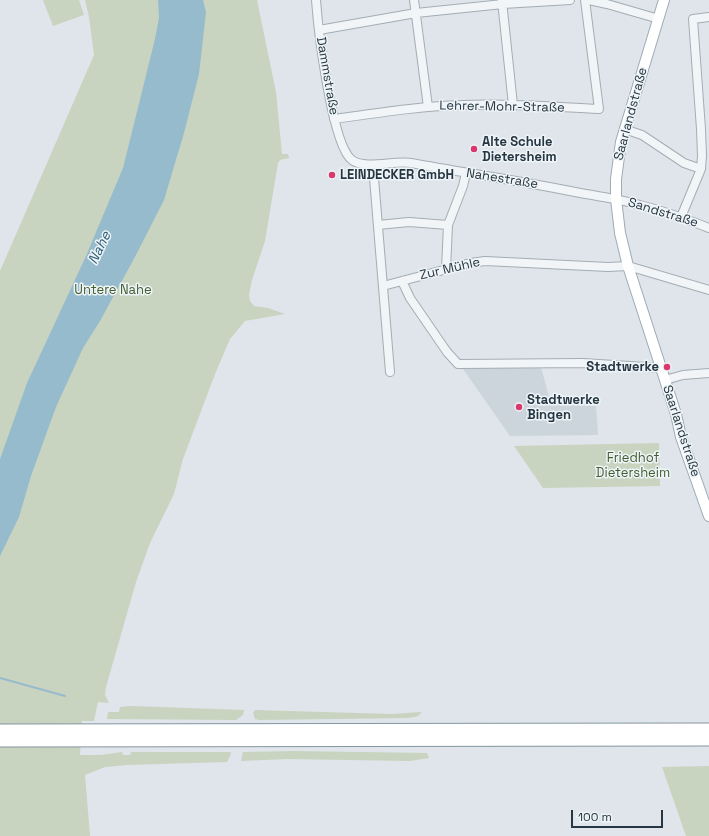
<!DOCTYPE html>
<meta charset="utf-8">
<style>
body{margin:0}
#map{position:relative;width:709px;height:836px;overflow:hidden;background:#dfe5ea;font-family:"Space Grotesk",sans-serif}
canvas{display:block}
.scale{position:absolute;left:571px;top:810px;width:92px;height:18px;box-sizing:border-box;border:2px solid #263642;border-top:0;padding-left:5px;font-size:12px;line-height:14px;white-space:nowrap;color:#263642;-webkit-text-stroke:3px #eef4f7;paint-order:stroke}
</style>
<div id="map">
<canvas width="709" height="836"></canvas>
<div class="scale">100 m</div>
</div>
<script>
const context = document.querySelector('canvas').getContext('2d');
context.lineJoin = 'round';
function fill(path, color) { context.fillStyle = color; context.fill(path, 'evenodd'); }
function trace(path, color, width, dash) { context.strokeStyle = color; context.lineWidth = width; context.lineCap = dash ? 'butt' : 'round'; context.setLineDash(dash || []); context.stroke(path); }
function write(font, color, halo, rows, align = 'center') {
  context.font = font + ' "Space Grotesk",sans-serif'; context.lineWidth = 3; context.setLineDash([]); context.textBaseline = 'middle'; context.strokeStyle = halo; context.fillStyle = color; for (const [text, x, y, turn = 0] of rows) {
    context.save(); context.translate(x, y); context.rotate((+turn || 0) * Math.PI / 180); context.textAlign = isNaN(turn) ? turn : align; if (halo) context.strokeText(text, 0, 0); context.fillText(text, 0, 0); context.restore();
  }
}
const built = new Path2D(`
 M461 366 541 367 549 397 554 405 596 406 598 435 510 436Z`);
const green = new Path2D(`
 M43 0H79L84 15 53 26Z
 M85 0H257L276 92 282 154H288L289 158 280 160 278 163 265 241 252 280 249 294 250 301 254 306 268 308 285 314 245 321 230 339 215 374 183 459 174 494 150 543 136 582 106 687 105 695 109 703 98 702 94 721H82L80 755H101L122 752 123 755H130L131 752H231L230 756 227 762 127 765 105 767 85 775 90 836H0V271L94 55 89 17Z
 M659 443 660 486 543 488 514 446Z
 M131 706 244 710 243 715 236 720 107 719 108 712H119L120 707Z
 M255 710 391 714 422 712 418 716 409 718 259 720 255 719 253 713Z
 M293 751 427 753 429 758 410 761 287 759 241 761 243 752Z
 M709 766V836H686L662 767Z`);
const water = new Path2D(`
 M158 0H203L206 12 199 74 184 133 164 200 136 255 100 321 83 348 56 407 31 476 19 517 0 556V459L27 383 86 256 123 168 155 39 159 18Z`);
const stream = new Path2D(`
 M0 678 65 696`);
const minor = new Path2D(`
 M316 0C318 28 332 146 352 160 365 170 395 160 411 163 466 173 521 181 575 192 597 196 619 199 640 205 664 211 686 219 709 228
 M414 0 428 107
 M589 0 607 4 659 19
 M502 1 513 105
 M319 30 416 13 503 4 570 0
 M334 119C377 113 421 106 464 105 509 103 554 107 599 109L585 0
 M624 129 642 135 684 163 701 169
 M366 165 374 178 390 372
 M681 217 701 169 702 156 701 129 693 19 709 17
 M378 225 409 222 448 225
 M446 269 448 225 463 186 466 173
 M402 281 410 298 447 352 458 364 583 363 661 368
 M383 286 470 263 485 261 608 267 628 266 709 290
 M665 380 683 375 709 373`);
const major = new Path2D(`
 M664 0 621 142 616 179V199L620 233 628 266 676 414 681 437 709 516`);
const highway = new Path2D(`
 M0 730 709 729
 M0 741 709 740`);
const markers = [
 [474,149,4,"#db376f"],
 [332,175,4,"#db376f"],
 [667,367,4,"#db376f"],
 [519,407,4,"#db376f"]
];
const streetNames = [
 ["Dammstraße",327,76,80],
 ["Lehrer-Mohr-Straße",502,107,1],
 ["Saarlandstraße",631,114,-75],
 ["Nahestraße",502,179,9],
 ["Sandstraße",663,213,17],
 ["Zur Mühle",450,269,-13],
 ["Saarlandstraße",681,431,72]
];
const poiNames = [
 ["Alte Schule",482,142],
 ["Dietersheim",482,157],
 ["LEINDECKER GmbH",340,175],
 ["Stadtwerke",659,367,"right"],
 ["Stadtwerke",527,400],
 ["Bingen",527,415]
];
const parkNames = [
 ["Untere Nahe",113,290],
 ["Friedhof",633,458],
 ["Dietersheim",633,473]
];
const waterNames = [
 ["Nahe",100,248,-64]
];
fill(built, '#ccd5dc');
fill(green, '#c8d4bf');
fill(water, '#96bbcd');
trace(stream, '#96bbcd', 2);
trace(minor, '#a4adb4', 10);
trace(major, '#9dacb6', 12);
trace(highway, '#8595a2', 13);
trace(minor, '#f2f5f7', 8);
trace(major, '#fff', 10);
trace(highway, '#fff', 11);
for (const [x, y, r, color] of markers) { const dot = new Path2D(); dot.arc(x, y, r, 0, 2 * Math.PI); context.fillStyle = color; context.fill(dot); trace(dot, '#eef4f7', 1.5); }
write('13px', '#263642', '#eef4f7', streetNames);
write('bold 13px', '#263642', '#eef4f7', poiNames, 'left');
write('13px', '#435f32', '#eef4f7', parkNames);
write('italic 14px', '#2c5e7a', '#eef4f7', waterNames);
</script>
